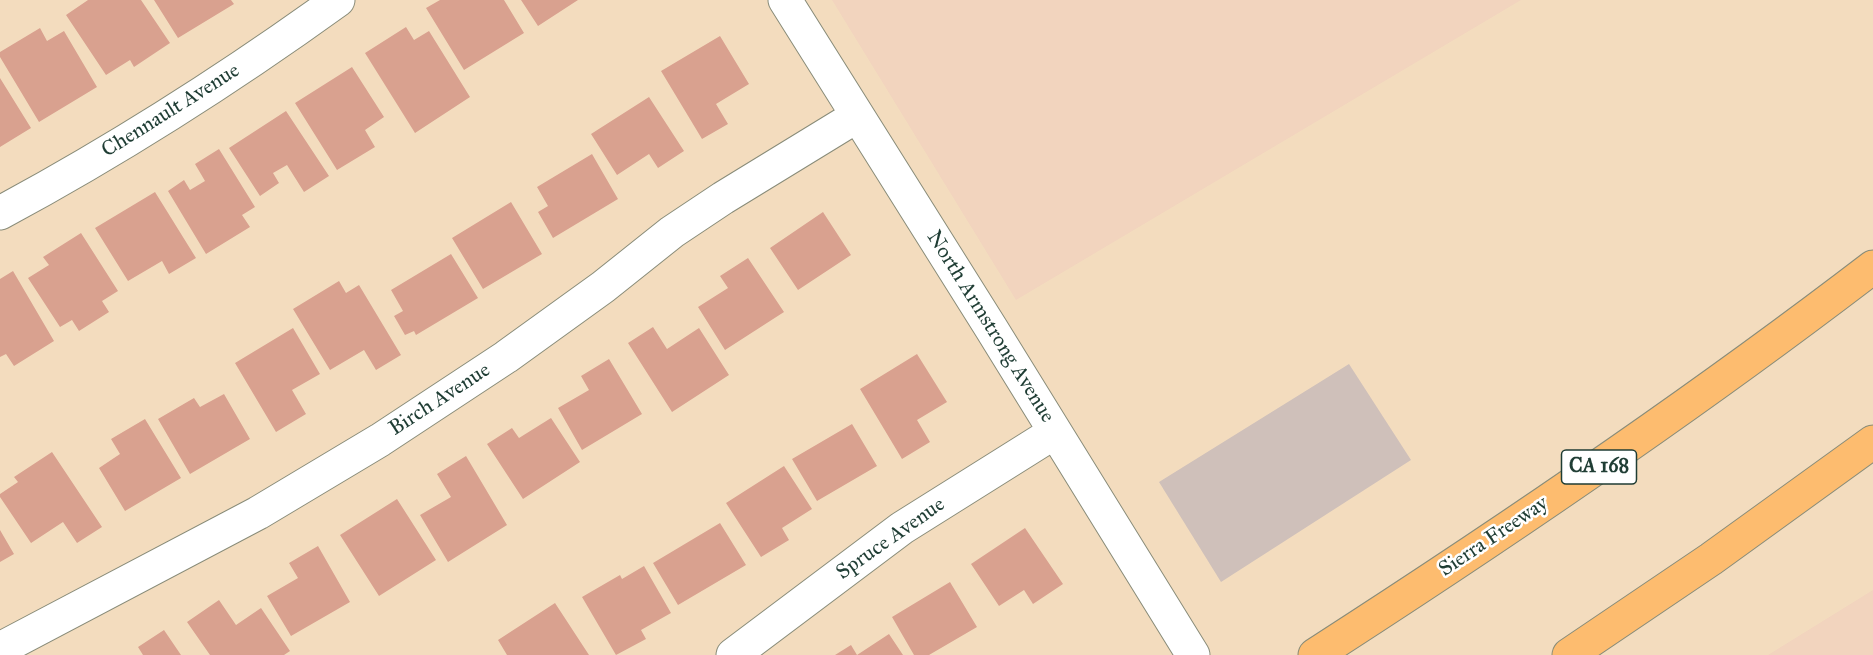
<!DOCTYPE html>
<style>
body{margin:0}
canvas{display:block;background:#f3dcbe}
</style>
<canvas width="1873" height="655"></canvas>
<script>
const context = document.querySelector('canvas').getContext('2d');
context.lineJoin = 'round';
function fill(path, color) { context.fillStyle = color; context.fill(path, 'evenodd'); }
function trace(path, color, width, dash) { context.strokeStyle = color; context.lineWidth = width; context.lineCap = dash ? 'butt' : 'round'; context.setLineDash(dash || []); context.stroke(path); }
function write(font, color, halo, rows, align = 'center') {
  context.font = font + ' "IM FELL Great Primer",serif'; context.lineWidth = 5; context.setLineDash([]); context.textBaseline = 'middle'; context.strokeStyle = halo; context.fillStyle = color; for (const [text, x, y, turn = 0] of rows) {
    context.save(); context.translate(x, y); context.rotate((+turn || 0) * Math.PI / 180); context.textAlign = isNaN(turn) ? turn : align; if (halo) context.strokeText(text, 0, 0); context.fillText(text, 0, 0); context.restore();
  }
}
const built = new Path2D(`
 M832 0H1521L1016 300Z
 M1873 590V655H1768Z`);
const industrial = new Path2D(`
 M1349 364 1411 460 1221 582 1159 482Z`);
const building = new Path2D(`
 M88 0H141L170 43 134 67 130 60 106 75 66 15Z
 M154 0H231L234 4 178 38Z
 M440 0H504L524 33 464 70 426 8Z
 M521 0H578L538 26Z
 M406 27 414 40 429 31 470 97 415 133 365 53Z
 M40 28 47 41 64 31 97 87 39 122 0 57V52Z
 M720 36 749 84 716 104 728 124 702 139 661 71Z
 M352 67 384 117 365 130 375 147 337 170 295 103Z
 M0 78 31 128 0 147Z
 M649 97 684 151 658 168 649 154 617 175 591 134Z
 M286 111 329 176 304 192 287 165 273 173 279 183 260 196 229 148Z
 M219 149 255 207 242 215 250 227 206 254 168 191 184 180 190 190 205 181 195 164Z
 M592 154 618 199 553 238 538 212 548 206 537 187Z
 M155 192 196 258 169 274 162 261 128 281 95 228Z
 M511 202 542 254 483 289 452 238Z
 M823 212 851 255 798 290 770 248Z
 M81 233 118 291 102 301 109 312 79 331 72 320 60 327 28 278 49 265 43 257Z
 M451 254 478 298 416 335 414 331 405 335 394 316 403 311 391 290Z
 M748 258 784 312 725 350 698 307 728 288 720 276Z
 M13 271 54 341 14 366 6 354 0 357V279Z
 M339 281 346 293 359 285 401 355 376 370 364 350 330 370 293 309Z
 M653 327 667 349 699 328 729 375 672 412 628 343Z
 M293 328 320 374 292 390 306 414 276 432 235 363Z
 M917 354 947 402 917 420 930 442 902 459 860 389Z
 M609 359 642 414 582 450 558 408 589 390 581 376Z
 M224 394 250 439 190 474 158 419 194 398 200 407Z
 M551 418 580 462 523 499 487 444 512 428 519 438Z
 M145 419 181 478 125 511 99 468 120 454 111 439Z
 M852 424 877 466 817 501 792 459Z
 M52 452 102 527 77 543 63 522 31 543 0 497V494L18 482 14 477Z
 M466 456 507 525 448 562 420 515 451 497 437 474Z
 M784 466 812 509 782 528 789 540 761 557 726 503Z
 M397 499 436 560 379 596 340 535Z
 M720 523 746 565 678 605 653 563Z
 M1025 528 1063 584 1033 604 1024 590 999 606 971 564Z
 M0 530 14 554 0 562Z
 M318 546 350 602 291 636 267 596 298 578 289 563Z
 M644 566 671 613 641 630 646 639 616 655 582 597 620 575 622 579Z
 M950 582 977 627 929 655H914L892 617Z
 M219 600 236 625 261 608 290 651 284 655H210L187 622Z
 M555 603 589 655H507L498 640Z
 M164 630 181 655H143L138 647Z
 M889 634 903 655H857Z
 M851 645 857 655H835Z`);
const minor = new Path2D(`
 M785 0 991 328 1193 655
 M0 213C117 150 230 78 338 0
 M0 649 258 513 380 440 506 357 603 287 672 232 723 198 857 116
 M733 655 902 528 1055 432`);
const highway = new Path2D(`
 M1315 655C1506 532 1693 405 1873 267
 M1569 655 1711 559 1873 442`);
const shields = [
 [1599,467,75]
];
const shieldNames = [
 ["CA 168",1599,467]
];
const streetNames = [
 ["Chennault Avenue",171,111,-32],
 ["North Armstrong Avenue",990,327,58],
 ["Birch Avenue",440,400,-33],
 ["Sierra Freeway",1494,537,-34],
 ["Spruce Avenue",891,539,-35]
];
fill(built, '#f2d4be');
fill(industrial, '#cfc0ba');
fill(building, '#d9a18f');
trace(minor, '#898c79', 35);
trace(highway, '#898c79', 35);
trace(minor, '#fff', 33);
trace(highway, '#fdbc6f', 33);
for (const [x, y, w] of shields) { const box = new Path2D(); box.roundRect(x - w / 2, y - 17, w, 34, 4.5); context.fillStyle = '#fff'; context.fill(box); trace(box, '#1f3d34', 1.5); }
write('bold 20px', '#1f3d34', null, shieldNames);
write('21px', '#1f3d34', '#fff', streetNames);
</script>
